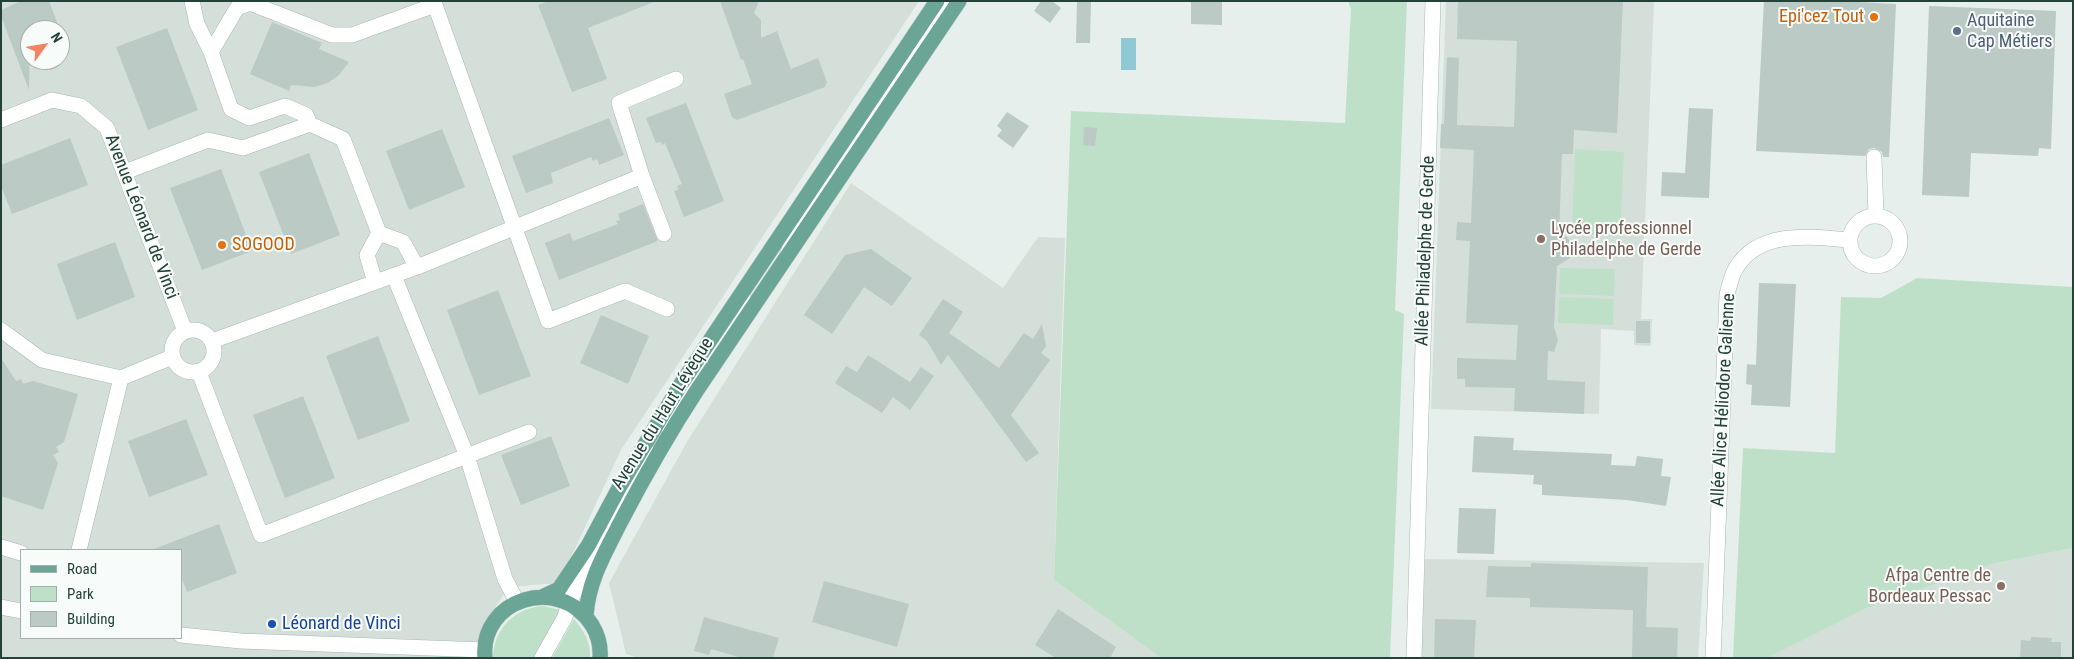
<!DOCTYPE html>
<meta charset="utf-8">
<style>
body{margin:0}
#map{position:relative;width:2074px;height:659px;overflow:hidden;background:#e6efeb;font-family:"Roboto Condensed",sans-serif}
canvas{display:block}
.frame{position:absolute;inset:0;border:2px solid #24423a;pointer-events:none}
.legend{position:absolute;left:20px;top:549px;width:162px;height:90px;box-sizing:border-box;background:#f7fbf9;border:1px solid #a3b1ad;margin:0;padding:6px 9px;list-style:none;font-size:15px;color:#24423a}
.legend li{display:flex;align-items:center;gap:10px;height:25px}
.legend b{width:25px;border:1px solid #a3b1ad}
.north{position:absolute;left:20px;top:20px;width:50px;height:50px;box-sizing:border-box;background:#f7fbf9;border:1px solid #a3b1ad;border-radius:50%;rotate:58deg;font-size:14px;font-weight:700;line-height:20px;text-align:center;color:#24423a}
.north::after{content:'';display:block;margin:auto;width:18px;height:22px;background:#f4845f;clip-path:polygon(50% 0,100% 100%,50% 72%,0 100%)}
</style>
<div id="map">
<canvas width="2074" height="659"></canvas>
<div class="frame"></div>
<ul class="legend">
<li><b style="height:6px;background:#6aa596"></b>Road</li>
<li><b style="height:14px;background:#bfe0c8"></b>Park</li>
<li><b style="height:14px;background:#bbcac4"></b>Building</li>
</ul>
<div class="north">N</div>
</div>
<script>
const context = document.querySelector('canvas').getContext('2d');
context.lineJoin = 'round';
function fill(path, color) { context.fillStyle = color; context.fill(path, 'evenodd'); }
function trace(path, color, width, dash) { context.strokeStyle = color; context.lineWidth = width; context.lineCap = dash ? 'butt' : 'round'; context.setLineDash(dash || []); context.stroke(path); }
function write(font, color, halo, rows, align = 'center') {
  context.font = font + ' "Roboto Condensed",sans-serif'; context.lineWidth = 4; context.setLineDash([]); context.textBaseline = 'middle'; context.strokeStyle = halo; context.fillStyle = color; for (const [text, x, y, turn = 0] of rows) {
    context.save(); context.translate(x, y); context.rotate((+turn || 0) * Math.PI / 180); context.textAlign = isNaN(turn) ? turn : align; if (halo) context.strokeText(text, 0, 0); context.fillText(text, 0, 0); context.restore();
  }
}
const built = new Path2D(`
 M1 1H919L621 450 559 583 508 587 489 618 474 658H1ZM30 30H60V60H30ZM21 550H181V638H21Z
 M1446 1H1654L1641 319H1652L1651 346 1634 345V331L1601 329 1599 414 1431 409Z
 M851 183 1003 288 1038 237 1065 238 1054 580 1161 658H639L626 654 609 583 688 440Z
 M2073 548V658H1763L1867 608 1992 564Z
 M1425 559 1704 563 1698 658H1421Z`);
const green = new Path2D(`
 M1348 1H1407L1395 310 1404 314 1390 658H1161L1054 580 1071 111 1345 123 1351 9Z
 M1575 149 1624 152 1620 236 1572 234Z
 M1560 268 1615 269 1614 296 1559 294Z
 M1917 278 2073 287V548L1992 564 1867 608 1767 658H1733L1743 448 1835 453 1841 297 1881 298Z
 M1559 297 1614 299 1613 325 1558 323Z
 M543 606 561 610 534 658H493C494 628 515 608 543 606Z
 M574 619C584 631 591 642 590 658H552Z`);
const water = new Path2D(`
 M1121 38H1136V70H1121Z`);
const building = new Path2D(`
 M21 1H49L60 30H30L29 90 1 16V10Z
 M549 1H653L654 2 588 28 607 79 572 92 538 5Z
 M720 1H759L754 13 761 20V38L777 31 791 69 818 58 827 82 825 87 737 120 732 117 724 94 752 84 743 59 741 60Z
 M1041 1H1052L1061 8 1050 23 1034 11Z
 M1077 1H1091L1090 43H1076Z
 M1191 1H1222V25L1191 24Z
 M1458 1H1623L1617 133 1574 130 1573 154H1562L1559 233 1568 238 1573 248 1570 258 1557 266 1554 327 1558 340 1554 352 1548 351 1547 380 1585 382 1584 414 1514 411 1515 388 1465 387V379H1457V358L1516 360 1518 325 1466 323 1470 241 1456 240 1457 222 1471 223 1474 150 1440 148 1441 124H1444L1447 57 1459 58 1457 125 1514 127 1517 41 1457 39Z
 M1764 1H1841L1896 4 1889 157H1883L1882 152 1874 148 1869 149 1865 156 1756 151Z
 M1929 6 2056 11 2051 149 2039 148 2038 156 1971 153 1969 197 1922 195Z
 M272 22 322 43 319 49 349 62 339 75 328 83 314 87 291 85 289 91 250 74Z
 M167 28 198 110 148 130 116 47Z
 M686 103 724 201 684 217 674 191 678 190 677 186 682 184 665 143 662 145 661 142 656 143 646 118Z
 M1689 108 1713 109 1709 198 1661 196 1662 172 1685 173Z
 M1007 112 1029 126 1013 148 997 136 1002 130 997 126Z
 M609 118 624 155 599 165 597 159 593 161 591 157 551 173 553 183 526 193 512 156Z
 M1084 127 1097 128 1095 146 1083 145Z
 M442 129 465 187 409 210 386 151Z
 M70 138 88 185 12 214 1 186V165Z
 M309 153 340 235 291 254 259 172Z
 M221 169 252 251 202 270 170 188Z
 M643 204 658 241 559 280 545 243 570 233 573 241 618 224 616 221 620 220 618 214Z
 M115 242 135 297 77 320 57 264Z
 M871 249 912 278 892 306 864 287 832 334 804 315 845 255Z
 M1759 283 1796 284 1790 407 1751 405 1752 385 1746 384 1747 364 1756 365Z
 M498 290 531 376 479 395 447 310Z
 M943 299 963 312 949 333 999 368 1024 333 1033 339 1042 324 1046 346 1041 353 1050 360 1011 415 1039 453 1026 462 948 355 941 365 927 341 919 335Z
 M601 315 649 336 628 384 580 363Z
 M1636 321H1650V343H1636Z
 M378 336 410 421 358 440 326 356Z
 M868 355 910 382 921 367 934 376 910 410 893 397 882 413 835 383 846 366 857 372Z
 M1 358 16 381 21 379 23 384 33 381 78 394 64 442 56 447 59 452 53 455 58 463 43 510 1 496Z
 M303 396 335 478 285 498 253 415Z
 M186 419 208 475 149 497 128 441Z
 M551 436 570 486 521 505 501 455Z
 M1474 436 1514 438 1513 450 1612 454 1611 465 1635 466 1637 456 1663 459 1661 476 1671 477 1666 506 1627 500 1542 495V485L1533 484 1534 475 1472 472Z
 M1459 508 1496 509 1494 554 1457 553Z
 M219 524 237 573 187 592 181 576V550L154 549Z
 M1531 563 1648 567 1646 627 1678 628 1677 658H1632L1633 610 1530 607V598L1486 597 1488 566 1531 567Z
 M824 581 909 604 897 647 812 622Z
 M1058 609 1116 647 1110 658H1056L1035 645Z
 M704 617 779 638 773 658H742L711 649 709 655 694 651Z
 M1435 619 1476 620 1474 658H1434Z
 M2031 637 2052 638 2051 642H2061V658H2020L2021 640 2031 641Z`);
const minor = new Path2D(`
 M192 1 197 24 211 52
 M1 120 52 100 81 106 107 128 185 331
 M310 124 343 139 379 233
 M1874 157 1876 215
 M125 172 208 140 243 148 310 124 306 115 285 106 249 118 231 109 211 52 237 8 250 3 332 35H352L435 5 548 321 625 291 667 309
 M1850 241a25 25 0 1 1 50 0a25 25 0 1 1-50 0Z
 M664 234 642 176 619 103 676 79
 M788 253 794 231 948 1
 M394 276 467 456 505 579 517 602
 M375 282 367 255 379 233 403 242 417 267
 M172 351a21 21 0 1 1 42 0a21 21 0 1 1-42 0Z
 M1 330 42 360 121 378 172 357
 M212 341 417 267 642 176
 M199 372 261 535 529 432
 M665 424 734 320 743 297
 M1 547 21 553
 M79 550 121 378
 M1 607 21 611
 M181 635 241 641 485 650
 M542 658 565 617 569 603 612 518 648 453
 M1414 658 1433 1
 M1713 658 1727 294C1730 285 1731 276 1736 268 1760 229 1811 237 1850 240`);
const major = new Path2D(`
 M544 596 559 589 588 546 619 488 681 384 937 1
 M586 616C588 581 605 553 620 523 644 477 669 433 697 390L959 1
 M485 658C479 600 558 573 592 625 598 635 601 646 600 658`);
const markers = [
 [1874,17,5,"#e8710a"],
 [1957,31,5,"#5c6f8a"],
 [1541,239,5,"#8d6e63"],
 [222,245,5,"#e8710a"],
 [2001,586,5,"#8d6e63"],
 [272,624,5,"#1a4fb4"]
];
const foodNames = [
 ["Epi'cez Tout",1864,17],
 ["SOGOOD",232,245,"left"]
];
const serviceNames = [
 ["Aquitaine",1967,21],
 ["Cap Métiers",1967,42]
];
const streetNames = [
 ["Avenue Léonard de Vinci",141,217,69],
 ["Allée Philadelphe de Gerde",1426,251,-88],
 ["Allée Alice Héliodore Galienne",1724,400,-87],
 ["Avenue du Haut Lévèque",663,414,-58]
];
const educationNames = [
 ["Lycée professionnel",1551,229],
 ["Philadelphe de Gerde",1551,250],
 ["Afpa Centre de",1991,576,"right"],
 ["Bordeaux Pessac",1991,597,"right"]
];
const transitNames = [
 ["Léonard de Vinci",282,624]
];
fill(built, '#d4dfda');
fill(green, '#bfe0c8');
fill(water, '#8ec9d4');
fill(building, '#bbcac4');
trace(minor, '#a8b8b2', 16);
trace(major, '#c2cac8', 16);
trace(minor, '#fff', 15);
trace(major, '#6aa596', 15);
for (const [x, y, r, color] of markers) { const dot = new Path2D(); dot.arc(x, y, r, 0, 2 * Math.PI); context.fillStyle = color; context.fill(dot); trace(dot, '#f7fbf9', 2); }
write('18px', '#c56008', '#f7fbf9', foodNames, 'right');
write('18px', '#4e5e75', '#f7fbf9', serviceNames, 'left');
write('18px', '#24423a', '#f7fbf9', streetNames);
write('18px', '#785e54', '#f7fbf9', educationNames, 'left');
write('18px', '#164399', '#f7fbf9', transitNames, 'left');
</script>
